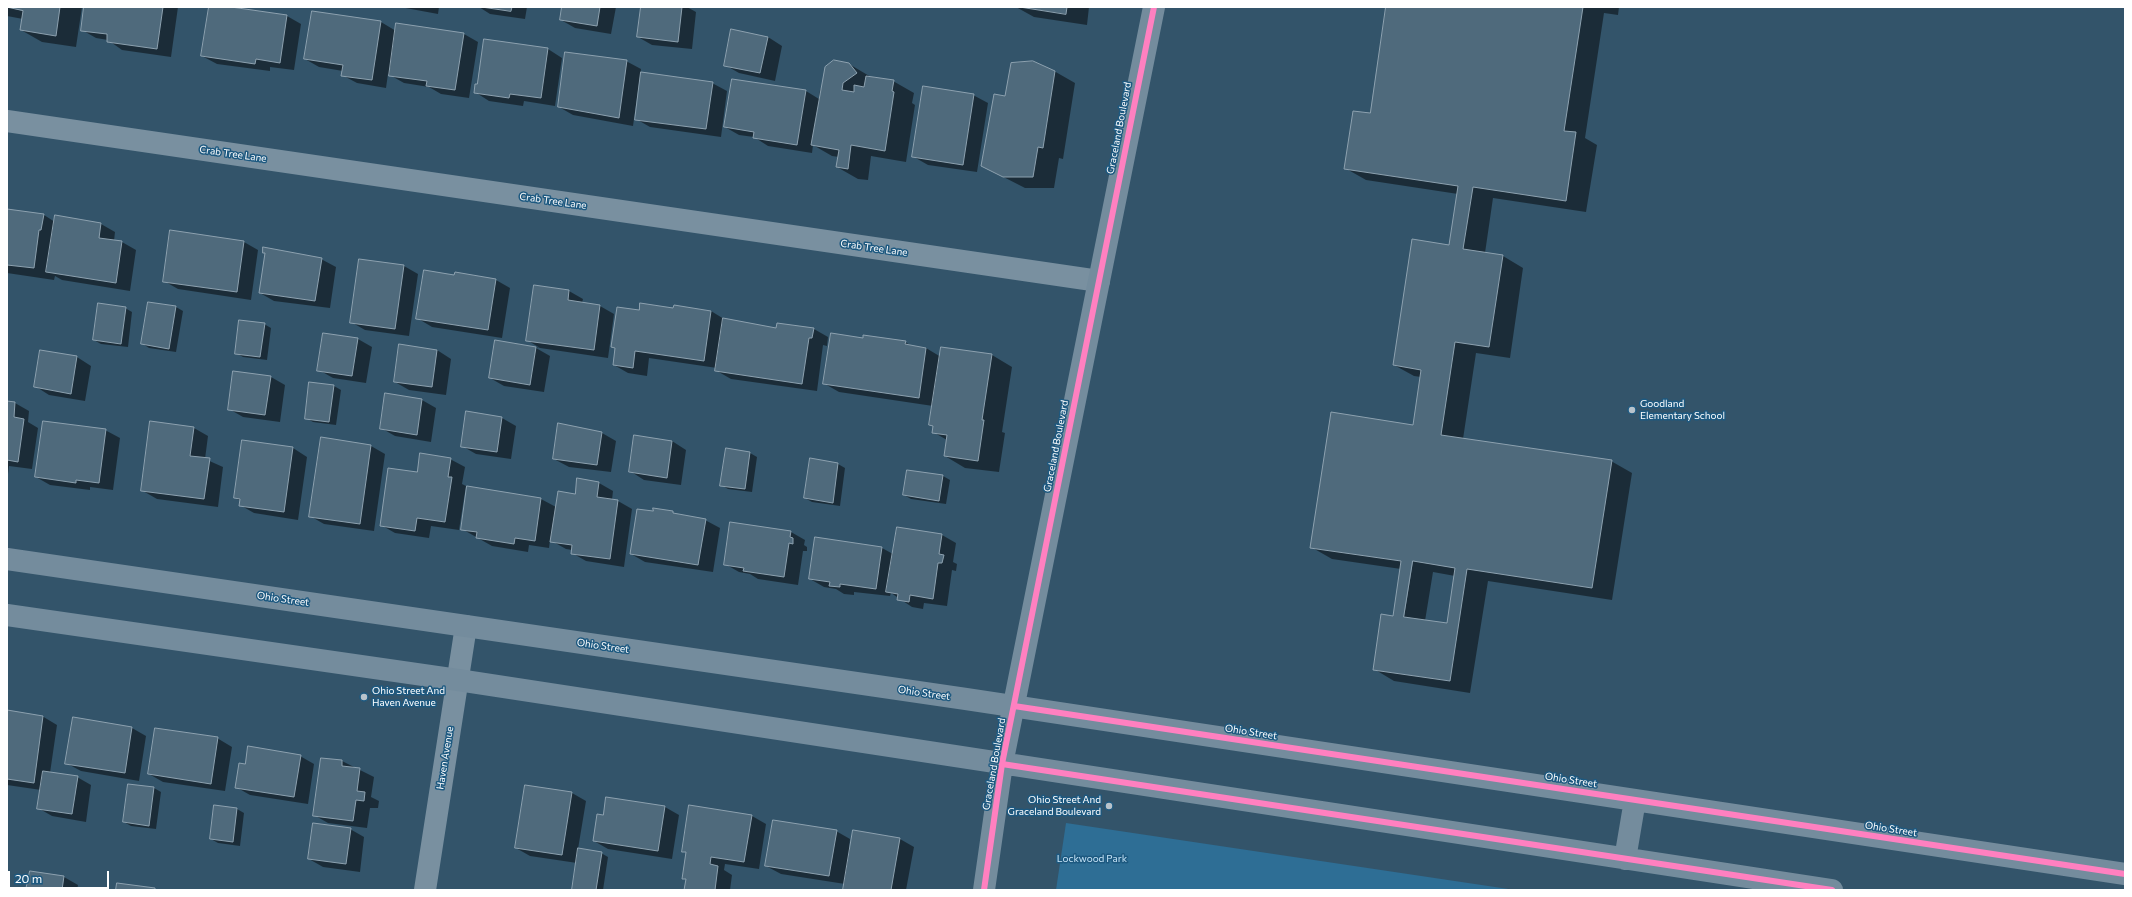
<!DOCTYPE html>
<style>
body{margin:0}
#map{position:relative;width:2132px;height:897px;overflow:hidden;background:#33546a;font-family:Commissioner,sans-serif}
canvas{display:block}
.frame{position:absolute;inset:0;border:8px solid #fff;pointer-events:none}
.scale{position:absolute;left:8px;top:871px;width:101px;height:18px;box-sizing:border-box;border:2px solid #fff;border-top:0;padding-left:5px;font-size:12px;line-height:14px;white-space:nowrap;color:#fff;-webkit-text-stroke:3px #1d5980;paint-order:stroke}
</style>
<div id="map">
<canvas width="2132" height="897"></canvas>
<div class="frame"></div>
<div class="scale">20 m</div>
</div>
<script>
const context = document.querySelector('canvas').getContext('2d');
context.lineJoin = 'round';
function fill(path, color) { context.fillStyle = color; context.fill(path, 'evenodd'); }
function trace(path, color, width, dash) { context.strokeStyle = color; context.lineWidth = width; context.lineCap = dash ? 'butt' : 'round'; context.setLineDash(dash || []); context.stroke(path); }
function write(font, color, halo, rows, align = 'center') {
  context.font = font + ' Commissioner,sans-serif'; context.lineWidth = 3; context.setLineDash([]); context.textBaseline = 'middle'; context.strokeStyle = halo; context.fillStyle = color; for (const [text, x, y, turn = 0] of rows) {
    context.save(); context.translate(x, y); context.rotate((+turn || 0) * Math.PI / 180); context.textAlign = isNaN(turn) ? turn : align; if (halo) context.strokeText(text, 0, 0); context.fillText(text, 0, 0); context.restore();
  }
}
const green = new Path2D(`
 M1066 823 1515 890H1056Z`);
const shadow = new Path2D(`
 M7 7H82L76 47 42 42 21 30 23 19 7 16Z
 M85 7H178L171 57 122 50 108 40 96 38 82 30Z
 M210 7H224L287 16 301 24 294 70 270 67V71L217 64 202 56Z
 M400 7H439L438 14Z
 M479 7H527L525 19 490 14Z
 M563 7H616L611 34 575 28 561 20Z
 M642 7H687L696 12 692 49 652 45 638 37Z
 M1016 7H1089L1087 25 1034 17Z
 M1387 7H1619L1618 15 1604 13 1585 138 1597 145 1586 212 1493 198 1485 253 1503 256 1523 268 1510 358 1476 353 1463 439 1611 461 1632 473 1612 600 1488 581 1470 693 1394 681 1374 669 1394 617 1401 569 1332 559 1311 547 1414 426 1421 377 1414 376 1394 365 1450 246 1458 194 1366 180 1345 168 1371 115ZM1433 572 1455 576 1448 625 1425 621Z
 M313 12 381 22 396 31 464 34 478 42 469 98 441 94 429 87 404 83 388 74 386 88 357 83 342 75 343 71 319 67 305 59Z
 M768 37 782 46 775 81 739 73 725 65Z
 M485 40 548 49 562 58 555 106 524 101 523 106 489 101 475 92 478 85Z
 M626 61 641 69 633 126 573 115 559 107Z
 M849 64 871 77 893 81 914 93 912 103 915 105 906 162 871 156 868 180 858 179 837 167 839 157 832 156 813 145 812 153 768 146 754 137 739 135 725 127 732 80 806 91 819 99 820 90Z
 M1054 71 1075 83 1063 159 1059 158 1054 188H1025L982 166 1006 97Z
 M712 83 727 91 721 137 650 127 636 119Z
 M973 95 988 103 977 172 928 165 914 157Z
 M7 210 44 215 55 222 56 217 101 224 115 232 114 241 122 242 136 250 130 291 62 280 55 276 54 280 7 273Z
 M244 242 258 250 251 300 178 289 164 281Z
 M321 259 336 267 330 308 274 301 260 293Z
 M360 260 404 266 418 274 409 336 365 330 351 322Z
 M455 273 496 280 510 288 502 338 432 327 417 318 455 276Z
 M569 291 583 299 582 303 600 306 614 314 608 358 540 348 527 340Z
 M674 306 711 311 724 319 777 329H814L828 337 827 346 823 345 817 391 731 379 717 371V368L649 358 647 376 628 373 614 365 616 349 612 347 639 311 674 309Z
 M176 307 183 311 176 352 149 348 143 344Z
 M125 308 132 312 128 347 101 344 94 340Z
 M264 324 271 328 267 360 243 357 236 353Z
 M358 339 372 347 366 383 333 378 319 370Z
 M864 339 905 342 912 346 926 348 941 357 992 355 1012 367 1002 432 1005 433 999 472 965 468 945 456 947 440 933 432V406L839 392 825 384Z
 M496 341 540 348H536L550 356 544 392 504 386 490 378Z
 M437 350 451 359 446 395 409 390 395 382Z
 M41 351 77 357 91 366 85 401 49 395 35 386Z
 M271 377 285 385 280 422 243 417 229 409Z
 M334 386 341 390 336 425 313 422 306 418Z
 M422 400 436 408 431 442 395 436 381 428Z
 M7 402 15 403 29 411 28 422 38 428 32 469 9 466 8 474Z
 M467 412 502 418 516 426 511 459 476 454 462 446Z
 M194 428 208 436 205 459 223 467 218 507 157 499 143 491Z
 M105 430 120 438 113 490 90 487V490L50 485 36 477Z
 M602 433 616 441 611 472 569 467 554 459Z
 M321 439 371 446 385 454 374 531 324 524 310 516Z
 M243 441 293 448 307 457 298 520 254 513 240 505 241 501 235 498Z
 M672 441 686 450 681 485 644 480 630 471Z
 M750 453 757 457 752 492 728 489 721 485Z
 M450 459 465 467 462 484 466 486 459 530 431 526 429 538 395 533 381 525 418 474Z
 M811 459 838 464 845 468 840 506 812 502 805 498Z
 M943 476 950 480 946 504 911 499 904 495Z
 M578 480 599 483 613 491 612 500 618 501 632 509 624 567 586 561 572 553V550L566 549 550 540 549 548 529 545 528 552 492 546 462 529 468 487 541 499 556 507 576 495Z
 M654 509 705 520 720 528 713 572 645 562 631 554Z
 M897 528 942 535 956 543 953 562 957 564 956 571 952 570 947 606 924 603 923 609 912 607 891 593 890 596 854 592V595L844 594 836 589 824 587 810 579 882 548 893 554Z
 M791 532 805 540 804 545 807 547V551H803L798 585 758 579 750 574 739 572 725 564Z
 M7 711 42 716 57 725 50 773 77 777 91 785 86 822 52 816 38 808 41 790 7 785Z
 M132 728 146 736 139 781 81 771 66 763Z
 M217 738 232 747 225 791 163 782 149 774Z
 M300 756 314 764 308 804 250 795 236 787Z
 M322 759 342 761 374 777 371 797 379 801 378 808H370L367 828 328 823 314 815Z
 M154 788 161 792 156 829 131 826 124 822Z
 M572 793 586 801 578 849 601 853 608 857 603 890H573L577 863 530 856 516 848Z
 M215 806 237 809 244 813 240 846 218 843 211 839Z
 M665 807 679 815 672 859 608 849 594 841 604 816Z
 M752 816 766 824 759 869 725 864 724 870 732 875 730 890H685L687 880 683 878 687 853 683 851Z
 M350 829 364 837 360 872 323 867 309 859Z
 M836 831 850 839 849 849 900 839 914 847 906 890H844L845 884 781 874 766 866Z
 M64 877 78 885 77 890H27Z`);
const building = new Path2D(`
 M7 7H60L56 36 20 30 23 11Z
 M84 7H163L157 49 107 42V34L81 31Z
 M209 7H231L287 15 280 63 256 59 255 64 201 56Z
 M482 7H512L511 11Z
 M562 7H600L597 26 560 20Z
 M641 7H682L678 42 637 37Z
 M1020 7H1067L1066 14Z
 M1386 7H1583L1564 131 1576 132 1566 201 1473 187 1463 249 1503 255 1489 347 1455 342 1441 435 1612 460 1592 588 1467 569 1450 681 1373 670 1381 614 1393 616 1401 561 1310 548 1331 412 1413 425 1421 370 1393 365 1412 239 1449 245 1458 186 1344 169 1353 111 1370 113ZM1413 561 1455 568 1447 623 1404 617Z
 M312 11 381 21 372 80 341 76 343 65 304 59Z
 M396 23 464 33 455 90 426 86 427 81 389 76Z
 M731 29 768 37 760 73 724 66Z
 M484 39 548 48 541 98 510 94 509 98 474 93 475 84H477Z
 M565 52 627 60 619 118 558 107Z
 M834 60 849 63 857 73 843 83 842 90 854 92V85L864 87 866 76 894 80 892 91 894 92 885 151 851 145 848 169 836 167 839 150 811 145 825 67Z
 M1033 61 1055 71 1043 148 1038 147 1033 177H1003L981 166 994 94 1005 96 1011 63Z
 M641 72 713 82 706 129 635 120Z
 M732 79 806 90 797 145 753 138 754 132 724 127Z
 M923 86 974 94 963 165 912 157Z
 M7 209 44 214 41 230H39L34 268 7 265Z
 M55 215 101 223 99 238 122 241 116 283 46 272Z
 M170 230 244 241 237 292 163 282Z
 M263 247 322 258 315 301 259 293 265 253H263Z
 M359 259 404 265 395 329 350 323Z
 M424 270 454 275 455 272 496 279 488 330 416 319Z
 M534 285 569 290 568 300 600 305 594 350 526 341Z
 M148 302 176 306 169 349 141 344Z
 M98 303 126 307 121 344 93 340Z
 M640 303 673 308 674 305 711 311 704 361 635 351 633 368 613 365 615 348 611 347 617 307 639 310Z
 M723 318 776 328 777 323 814 328 812 338H809L802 384 715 371Z
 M239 320 265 323 260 357 235 354Z
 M323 333 358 338 352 376 317 371Z
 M831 333 863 338V335L906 341 905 344 926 348 919 398 823 384Z
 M495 340 536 347 530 385 489 378Z
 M399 344 437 350 432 387 394 382Z
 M941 347 992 354 982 420H984L978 461 944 456 947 435 932 433 933 426 929 425Z
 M40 350 77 356 71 394 34 387Z
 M233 371 271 376 265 415 228 410Z
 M309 382 334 385 329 422 305 419Z
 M385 393 422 399 417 435 380 429Z
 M7 401 15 402 14 417 24 419 18 462 7 460Z
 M466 411 502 417 497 452 461 447Z
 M43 421 106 429 99 483 76 480V483L35 477Z
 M150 421 194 427 190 456 210 458 204 499 141 491Z
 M558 423 602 432 597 465 553 459Z
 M634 435 672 441 667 478 629 472Z
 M321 437 371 445 360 524 309 517Z
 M242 440 293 447 284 512 239 506 240 499 234 498Z
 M726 448 750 452 745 489 720 486Z
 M420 453 451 458 448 477H452L445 522 417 518 415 531 380 526 388 468 417 472Z
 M810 458 838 463 833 503 804 498Z
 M907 470 943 475 939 501 903 495Z
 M577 478 599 482 597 497 618 500 610 559 571 554 572 545 550 542 558 491 575 494Z
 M467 486 541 498 535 541 515 538 514 544 476 538 477 532 461 530Z
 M653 508 673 511V513L706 519 698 565 630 554 637 509 653 511Z
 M730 522 791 531 790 537 793 538V544L789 543 784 577 743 571 744 568 724 565Z
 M897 527 942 534 939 554 944 555 942 563H938L933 599 910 595 909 602 897 600 898 594 886 592Z
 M815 537 882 547 876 589 840 584V587L829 586 830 582 809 579Z
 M7 710 43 716 34 783 7 779Z
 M73 717 132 727 125 773 65 764Z
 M155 728 218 737 211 784 148 774Z
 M248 746 301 755 294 797 235 788 239 763 245 764Z
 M321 758 342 760V766L360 768 357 791 365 792 364 801 356 800 353 821 313 816Z
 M43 771 78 776 72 814 37 809Z
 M128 784 154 787 149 826 123 822Z
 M525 785 572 792 562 855 515 848Z
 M606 797 665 806 658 851 593 841 597 814 603 815Z
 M214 805 237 808 233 842 210 839Z
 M689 805 752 815 744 862 711 857 710 864 718 866 715 890H684L686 879H682L686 852H682Z
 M773 820 837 830 829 876 765 866Z
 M313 823 351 828 346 864 308 859Z
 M853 830 900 838 891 890H843Z
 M578 848 602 852 596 890H572Z
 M30 871 64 876 62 890H26Z
 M117 883 155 888V890H116Z`);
const street = new Path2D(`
 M7 121 1099 281
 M425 890 466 626`);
const secondary = new Path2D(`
 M7 559 966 699 2125 874
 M7 615 458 680 1832 890
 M1625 859 1635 800
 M984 890 1002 764 1154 7`);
const cycleway = new Path2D(`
 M1014 706 2125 874
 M1002 764 1832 890
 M984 890 1002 764 1154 7`);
const markers = [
 [1632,410,4,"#b8c3cb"],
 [364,697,4,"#b8c3cb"],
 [1109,806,4,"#b8c3cb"]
];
const streetNames = [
 ["Graceland Boulevard",1119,128,-79],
 ["Crab Tree Lane",233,154,8],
 ["Crab Tree Lane",553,201,8],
 ["Crab Tree Lane",874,248,8],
 ["Graceland Boulevard",1056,446,-79],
 ["Ohio Street",283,599,8],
 ["Ohio Street",603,646,8],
 ["Ohio Street",924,693,8],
 ["Ohio Street",1251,732,9],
 ["Haven Avenue",445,758,-81],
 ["Graceland Boulevard",994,764,-80],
 ["Ohio Street",1571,780,9],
 ["Ohio Street",1891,829,9]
];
const poiNames = [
 ["Goodland",1640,404],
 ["Elementary School",1640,416],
 ["Ohio Street And",372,691],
 ["Haven Avenue",372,703],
 ["Ohio Street And",1101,800,"right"],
 ["Graceland Boulevard",1101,812,"right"]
];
const parkNames = [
 ["Lockwood Park",1092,859]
];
fill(green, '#2e6e95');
fill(shadow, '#0007');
fill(building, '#4f6a7c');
trace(building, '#8da1af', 1);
trace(street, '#7990a0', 22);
trace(secondary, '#748c9d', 22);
trace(cycleway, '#ff80c0', 6);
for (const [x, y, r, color] of markers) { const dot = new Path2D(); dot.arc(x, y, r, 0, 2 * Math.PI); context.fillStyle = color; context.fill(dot); trace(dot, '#1d5980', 1.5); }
write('10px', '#fff', '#1d5980', streetNames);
write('10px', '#fff', '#1d5980', poiNames, 'left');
write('10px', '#c6e4f7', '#1d5980', parkNames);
</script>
